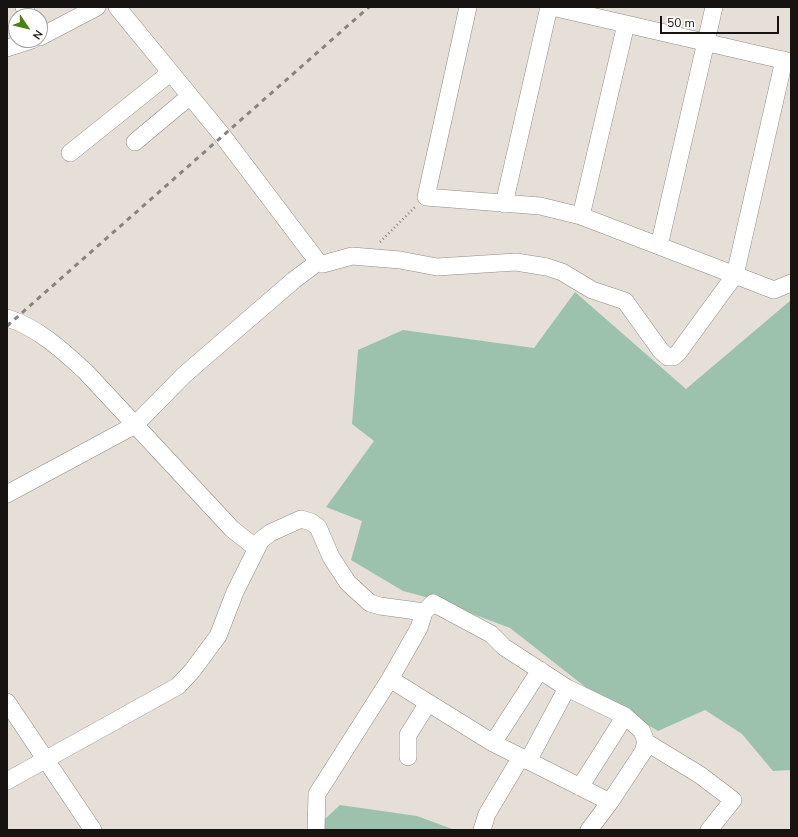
<!DOCTYPE html>
<style>
body{margin:0}
#map{position:relative;width:798px;height:837px;overflow:hidden;background:#e6dfd8;font-family:"Nunito Sans",sans-serif}
canvas{display:block}
.frame{position:absolute;inset:0;border:8px solid #161311;pointer-events:none}
.north{position:absolute;left:8px;top:8px;width:40px;height:40px;box-sizing:border-box;background:#fff;border:1px solid #a2a1a0;border-radius:50%;rotate:125deg;font-size:11px;font-weight:700;line-height:16px;text-align:center;color:#161311}
.north::after{content:'';display:block;margin:auto;width:14px;height:18px;background:#4c8015;clip-path:polygon(50% 0,100% 100%,50% 72%,0 100%)}
.scale{position:absolute;left:660px;top:16px;width:119px;height:18px;box-sizing:border-box;border:2px solid #161311;border-top:0;padding-left:5px;font-size:12px;line-height:14px;white-space:nowrap;color:#161311;-webkit-text-stroke:3px #fff;paint-order:stroke}
</style>
<div id="map">
<canvas width="798" height="837"></canvas>
<div class="frame"></div>
<div class="north">N</div>
<div class="scale">50 m</div>
</div>
<script>
const context = document.querySelector('canvas').getContext('2d');
context.lineJoin = 'round';
function fill(path, color) { context.fillStyle = color; context.fill(path, 'evenodd'); }
function trace(path, color, width, dash) { context.strokeStyle = color; context.lineWidth = width; context.lineCap = dash ? 'butt' : 'round'; context.setLineDash(dash || []); context.stroke(path); }
const green = new Path2D(`
 M575 292 686 389 791 300V770L773 771 742 734 705 710 658 731 588 689 510 628 433 599 403 591 351 560 362 521 326 507 374 441 352 424 358 350 403 330 534 348Z
 M340 805 417 816 455 830H313Z`);
const path = new Path2D(`
 M380 242 415 207`);
const minor = new Path2D(`
 M24 7 28 16
 M117 7 222 135 318 262 323 264 352 256 400 260 437 267 516 262 547 267 562 272 592 290 625 301 661 351 668 357H673L678 353 735 275 784 60
 M468 7 426 197 540 206 581 216 774 290 791 283
 M552 7 791 62
 M40 37 97 7
 M7 48 32 40
 M135 142 190 96
 M70 153 170 73
 M504 204 549 7
 M581 216 626 24
 M659 246 714 7
 M7 318C37 327 62 350 85 371L232 529 256 548
 M7 494 135 425 184 375 294 280 318 262
 M424 612 433 603 491 634 504 647 567 688 625 716 642 731 646 742
 M390 679 493 743 610 802 643 752 646 742 700 775 733 800 709 830
 M7 702 93 830
 M493 743 540 670
 M408 757V735L428 703
 M528 761 567 688
 M7 781 178 686 192 671 218 636 235 592 261 540 270 533 301 519 311 522 318 527 331 557 348 583 370 603 380 606 424 612 419 628 390 679 317 794 316 830
 M580 787 625 716
 M482 830 487 814 521 757
 M589 830 610 802`);
const rail = new Path2D(`
 M7 326 369 7`);
fill(green, '#9cc2ad');
trace(minor, '#918a84', 18);
trace(path, '#88837e', 2.5, [1, 3]);
trace(minor, '#fff', 17);
trace(rail, '#88837e', 3, [5, 5]);
</script>
